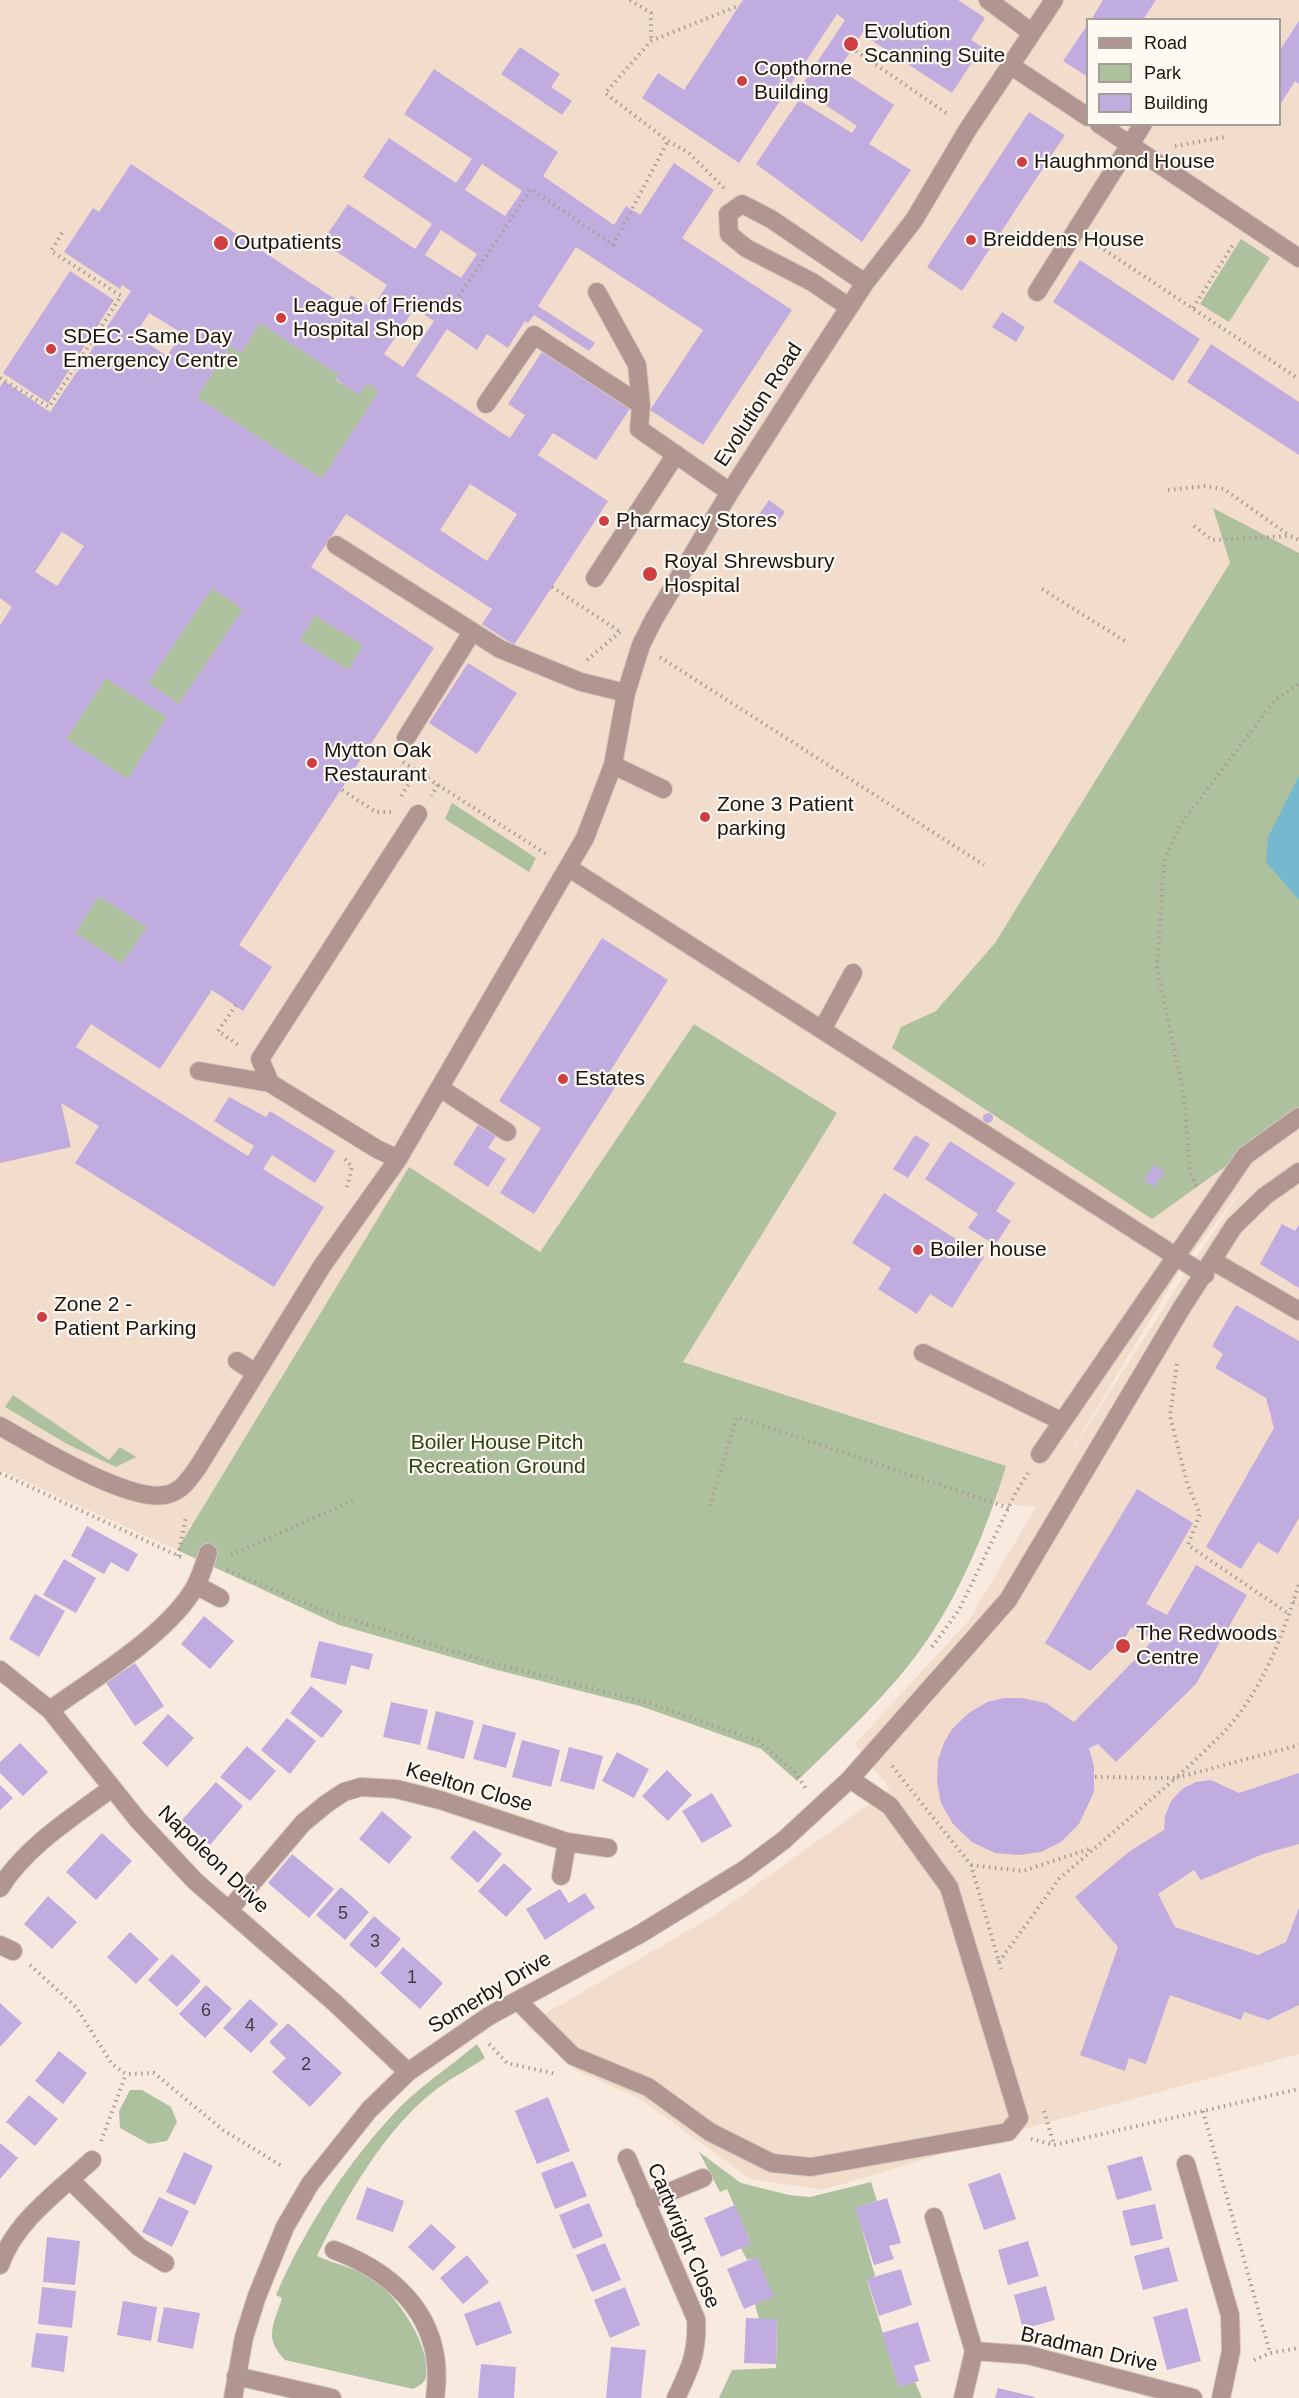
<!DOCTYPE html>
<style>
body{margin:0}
#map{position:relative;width:1299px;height:2398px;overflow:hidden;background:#f8eade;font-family:Arial,sans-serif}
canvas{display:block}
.legend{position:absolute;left:1086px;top:18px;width:195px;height:108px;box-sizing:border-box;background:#fff9f4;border:2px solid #a39e99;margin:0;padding:8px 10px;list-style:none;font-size:18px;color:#191510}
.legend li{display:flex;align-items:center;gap:12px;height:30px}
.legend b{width:30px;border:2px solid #a39e99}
</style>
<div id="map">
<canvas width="1299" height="2398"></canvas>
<ul class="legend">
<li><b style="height:8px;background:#b09591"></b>Road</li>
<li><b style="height:16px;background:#adc19f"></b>Park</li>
<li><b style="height:16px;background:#c1acdf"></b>Building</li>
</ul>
</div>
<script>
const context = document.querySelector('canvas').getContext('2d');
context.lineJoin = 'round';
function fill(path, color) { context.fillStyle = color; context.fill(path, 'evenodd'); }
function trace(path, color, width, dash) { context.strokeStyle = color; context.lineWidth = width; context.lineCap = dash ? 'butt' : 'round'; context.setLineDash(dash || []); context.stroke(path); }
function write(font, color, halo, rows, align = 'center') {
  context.font = font + ' Arial,sans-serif'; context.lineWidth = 4.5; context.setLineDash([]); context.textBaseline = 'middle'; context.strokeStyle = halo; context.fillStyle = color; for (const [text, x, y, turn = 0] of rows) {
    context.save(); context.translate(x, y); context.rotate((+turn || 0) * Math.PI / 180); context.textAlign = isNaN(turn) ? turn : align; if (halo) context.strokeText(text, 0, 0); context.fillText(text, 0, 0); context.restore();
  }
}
const built = new Path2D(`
 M0 0H1299V2054L1034 2126 823 2190 751 2179 637 2097 577 2071 526 2025 713 1916 890 1789 855 1744 969 1620 1036 1507 995 1503 1005 1466 683 1362 837 1113 694 1024 540 1252 409 1168 177 1550 0 1470ZM1088 20H1280V124H1088ZM1250 1178 1191 1265 1057 1474 1181 1269Z`);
const green = new Path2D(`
 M1241 239 1270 258 1229 322 1200 304Z
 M260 323 339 375 336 380 359 394 367 383 379 391 322 479 197 397 230 346 241 353Z
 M1213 508 1299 553V1114L1152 1219 892 1048 901 1027 936 1011 995 943 1230 563Z
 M212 588 243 609 179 704 148 683Z
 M315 615 363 645 348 670 300 640Z
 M106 678 167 717 128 779 66 739Z
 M452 803 536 858 529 872 445 819Z
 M99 896 147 927 122 964 75 933Z
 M694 1024 837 1113 683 1362 1006 1466C986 1533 953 1611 908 1666 875 1707 835 1744 797 1781L761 1749 700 1727 640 1706 497 1670 339 1625 177 1550 409 1167 540 1252Z
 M13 1395 109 1460 120 1447 136 1457 116 1467 67 1444 5 1407Z
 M477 2044 485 2058C470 2068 453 2077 438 2088 386 2127 345 2198 317 2256 335 2264 355 2268 372 2278 396 2294 432 2347 426 2377 425 2383 418 2386 413 2389L285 2360C263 2338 274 2324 282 2298L276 2295C306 2226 347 2163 399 2108 422 2085 452 2065 477 2044Z
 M130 2090H142L171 2107 177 2122 167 2141 149 2144 120 2128 119 2111Z
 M699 2152 741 2183 789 2195 810 2197 871 2182 877 2201 856 2208 875 2276 867 2280 899 2387 915 2382 922 2398H719L732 2370 776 2368 777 2319H759L755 2304 773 2296 756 2257 747 2260 741 2248 751 2244 727 2189 720 2192Z`);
const water = new Path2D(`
 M1299 776V900L1266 862 1268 837Z`);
const building = new Path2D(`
 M743 0H958L985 18 971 40 982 47 952 93 871 40 873 38 863 32 839 69 894 105 869 144 911 170 862 242 756 164 799 100 852 133 857 126 800 88 845 20 837 14 739 163 642 98 658 73 684 90Z
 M1103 0H1156L1143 20H1091Z
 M1299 21V84L1295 81 1280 105V50Z
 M1088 24V77L1063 61Z
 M520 47 560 74 551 87 572 101 562 115 501 74Z
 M434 69 558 152 543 176 614 225 626 206 640 215 674 163 714 190 682 238 792 310 703 445 650 410 703 330 576 247 538 306 595 343 589 351 534 315 528 323 525 321 508 348 487 334 477 350 447 329 416 376 510 438 525 415 508 404 545 347 633 404 596 460 553 433 538 455 608 501 514 645 482 624 492 609 346 514 311 567 434 648 239 945 272 967 243 1011 212 990 160 1069 91 1024 76 1047 248 1156 254 1146 214 1121 229 1097 266 1117 270 1111 335 1151 315 1183 272 1155 263 1169 324 1207 274 1287 75 1163 99 1126 61 1103 71 1147 0 1163V625L12 607 0 598V387L4 381 50 412 131 291 122 285 120 289 64 252 93 208 99 212 131 164 344 305 351 295 372 308 387 285 322 242 348 204 415 249 432 224 363 177 389 138 456 183 472 159 404 114ZM482 164 522 191 505 216 465 190ZM441 230 477 254 461 278 425 255ZM415 308 434 321 403 367 384 354ZM149 313 182 333 167 356 135 335ZM260 323 339 375 336 379 359 395 367 383 379 391 322 479 197 397 230 346 241 353ZM470 484 517 514 487 561 440 530ZM62 532 84 546 57 586 35 572ZM212 588 243 609 179 704 148 683ZM315 615 363 645 348 670 300 640ZM106 678 167 717 128 779 66 739ZM99 896 147 927 122 964 75 933Z
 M1029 112 1065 135 962 291 927 267Z
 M1080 260 1200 339 1173 381 1053 302Z
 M70 271 114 300 48 403 3 373Z
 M1002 312 1025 327 1016 342 992 327Z
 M1211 344 1299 402V455L1187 382Z
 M769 500 785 512 774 528 758 516Z
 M468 663 517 693 477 754 429 723Z
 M602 938 668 980 607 1076 618 1083 534 1214 500 1193 541 1128 499 1101Z
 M983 1118a5 5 0 1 1 10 0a5 5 0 1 1-10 0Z
 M478 1125 496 1136 488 1148 506 1159 488 1187 453 1164Z
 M915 1135 930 1144 908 1178 893 1169Z
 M950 1141 1015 1183 996 1211 1011 1221 995 1245 968 1228 978 1214 925 1179Z
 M1154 1165 1165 1172 1154 1187 1144 1180Z
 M884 1193 984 1257 952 1308 930 1294 917 1314 878 1289 891 1268 852 1243Z
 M1282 1224 1295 1231 1299 1225V1288L1260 1264Z
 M1236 1305 1299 1341V1518L1278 1554 1258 1542 1241 1569 1206 1547 1274 1428 1266 1398 1215 1368 1223 1354 1212 1346Z
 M1137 1489 1193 1523 1146 1604 1167 1615 1196 1565 1247 1595 1196 1684 1116 1762 1098 1744 1089 1748 1094 1766V1792L1079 1824 1061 1842 1041 1852 1019 1855 995 1853 972 1842 953 1824 941 1803 937 1782 938 1760 944 1743 952 1729 969 1713 987 1702 1004 1698H1022L1046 1703 1074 1722 1146 1648 1152 1639 1131 1627 1126 1636 1090 1671 1045 1643Z
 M87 1526 138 1554 128 1572 111 1562 104 1574 71 1556Z
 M64 1559 96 1578 76 1613 43 1595Z
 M35 1594 65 1611 39 1657 9 1639Z
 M204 1616 234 1641 210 1669 181 1644Z
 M319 1641 373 1654 369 1670 351 1665 346 1685 310 1677Z
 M135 1663 164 1706 135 1726 106 1683Z
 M311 1686 343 1711 322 1738 290 1713Z
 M391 1702 428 1710 420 1745 383 1737Z
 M436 1711 474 1721 464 1759 427 1749Z
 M168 1714 194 1738 167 1767 142 1743Z
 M287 1718 316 1741 290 1774 261 1750Z
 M483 1724 516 1733 506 1768 473 1759Z
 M522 1740 560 1750 551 1787 512 1777Z
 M20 1743 48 1772 23 1796 0 1773V1762Z
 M247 1746 276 1771 250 1801 220 1777Z
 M569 1747 603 1756 594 1790 560 1781Z
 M617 1752 649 1769 634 1798 602 1781Z
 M667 1770 692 1795 668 1821 642 1796Z
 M1299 1773V1844L1263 1854 1201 1880 1194 1870 1158 1894 1175 1927 1258 1955 1286 1942 1299 1908V2005L1268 2020 1244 2012 1241 2020 1170 1995 1146 2064 1129 2058 1125 2071 1080 2055 1118 1947 1075 1897 1130 1851 1164 1830 1165 1816 1171 1801 1182 1789 1196 1782 1211 1780 1239 1793Z
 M216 1782 243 1806 210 1845 182 1820Z
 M0 1785 13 1798 0 1810Z
 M712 1793 732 1826 702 1843 682 1811Z
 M382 1811 412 1837 389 1864 359 1839Z
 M474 1830 502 1854 478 1883 450 1858Z
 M102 1833 132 1861 96 1900 66 1872Z
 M292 1854 334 1889 309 1918 268 1883Z
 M504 1863 532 1889 506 1917 478 1891Z
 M341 1887 369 1912 345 1940 316 1915Z
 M560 1889 569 1903 585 1893 595 1908 545 1940 526 1909Z
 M48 1896 77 1922 52 1949 24 1924Z
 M374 1916 401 1939 376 1968 349 1945Z
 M130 1932 159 1959 136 1984 107 1957Z
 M403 1947 443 1983 420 2009 380 1973Z
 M172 1954 201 1981 177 2007 148 1980Z
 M206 1985 232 2009 205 2038 179 2014Z
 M250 1999 278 2024 251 2053 223 2028Z
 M0 2003 22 2023 0 2047Z
 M288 2023 342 2073 310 2107 272 2072 286 2058 269 2042Z
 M59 2051 87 2073 63 2104 35 2081Z
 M29 2095 58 2119 35 2146 6 2122Z
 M548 2097 570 2151 537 2164 515 2111Z
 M0 2143 18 2158 0 2179Z
 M184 2152 213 2166 195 2205 166 2192Z
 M1142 2156 1152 2190 1117 2200 1107 2166Z
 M573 2161 587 2196 555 2209 541 2173Z
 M1000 2173 1016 2219 984 2230 968 2184Z
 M367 2187 404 2201 393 2232 356 2219Z
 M159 2197 189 2211 172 2247 142 2232Z
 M887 2198 901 2243 889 2246 894 2259 874 2265 855 2208Z
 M589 2203 603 2236 573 2249 559 2215Z
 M1155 2204 1163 2239 1131 2246 1122 2211Z
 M735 2205 751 2244 721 2257 704 2218Z
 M431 2224 456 2247 433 2271 408 2247Z
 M47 2237 80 2241 75 2285 43 2282Z
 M1028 2241 1039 2276 1008 2285 998 2250Z
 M605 2243 621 2280 592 2292 576 2255Z
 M1169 2247 1178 2281 1143 2290 1134 2256Z
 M467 2255 489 2282 463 2304 440 2278Z
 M756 2257 774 2296 744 2309 727 2269Z
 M901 2269 912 2305 879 2316 867 2279Z
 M1046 2286 1055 2320 1023 2329 1014 2295Z
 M42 2287 76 2291 72 2328 38 2324Z
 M625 2287 640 2325 610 2338 594 2300Z
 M123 2301 157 2307 151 2341 117 2335Z
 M500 2301 512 2333 476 2346 464 2314Z
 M164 2307 200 2313 193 2349 157 2342Z
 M1187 2308 1201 2361 1167 2370 1153 2317Z
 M746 2318 777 2319 776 2364 744 2363Z
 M918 2322 930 2361 914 2366 919 2381 899 2387 882 2333Z
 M36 2333 68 2336 64 2372 31 2367Z
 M611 2347 646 2350 641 2398H606Z
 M481 2364 516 2367 514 2398H478Z
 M998 2388 1035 2397 1034 2398H995Z`);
const path = new Path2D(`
 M630 0 651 13V41
 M856 51 949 115
 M1175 146 1225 137
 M724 188 689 153 668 141 605 93 651 41 740 5
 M62 233 51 251 121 296 101 327 105 329
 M1094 243 1299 379
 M1193 308 1234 243
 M449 311 531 189 613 245 668 141
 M0 378 49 407 101 327 98 324
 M1168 490 1205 486 1224 489 1290 536
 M1194 526 1212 540 1290 536 1299 540
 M552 587 622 633
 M1042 589 1128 643
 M660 657 984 865
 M587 660 620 632
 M378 746 387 751
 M403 762 438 785 431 796
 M438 785 548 855
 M342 790 376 812H391
 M401 796 417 771
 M236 1005 218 1031 241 1047
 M345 1159 352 1167 347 1187
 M1196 1186 1190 1171 1184 1097 1157 967 1164 862 1178 828 1275 700 1299 684
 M1177 1364 1170 1416 1187 1483 1200 1514 1188 1545 1289 1614
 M0 1473 183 1558
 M710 1506 737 1417 1009 1508
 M231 1555 354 1500
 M178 1556 186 1517
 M227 1570 321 1610 481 1660 649 1703 758 1741 794 1771 807 1790
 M1293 1602 1299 1604
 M932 1647 959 1610 1016 1492 1028 1473
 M892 1766 971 1865 1001 1969
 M1095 1777 1176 1778C1192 1763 1208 1748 1223 1733 1262 1691 1282 1638 1299 1584
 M971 1865 1023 1871 1092 1848
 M999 1962 1059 1879 1176 1778 1299 1745
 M30 1965 76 2007 112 2064 126 2074 154 2073 223 2130 282 2166
 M489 2044 507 2063 556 2074
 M1044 2111 1054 2145
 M1203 2111 1270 2353
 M1031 2139 1054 2145 1299 2089
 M101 2141 126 2074
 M1254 2360 1270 2353 1299 2348`);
const minor = new Path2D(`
 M988 0 1031 32
 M1010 65 1088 117
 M1099 124 1299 258
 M597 292 637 365 641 405 639 429 730 492
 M1037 292 1143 124
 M849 307 812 282 746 248 729 234 728 214 742 204 771 219 865 283
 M486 404 534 335 641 405
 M336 545 500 649 581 682 626 693
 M595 578 676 454
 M406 738 472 632
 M613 765 663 789
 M569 868 1205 1275
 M822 1030 853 973
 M199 1071 270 1083 377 1149 398 1159
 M270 1083 260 1059 418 814
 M440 1088 507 1132
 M1213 1261 1299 1311
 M923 1353 1061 1421
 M237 1361 256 1373
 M0 1426C33 1445 128 1502 164 1495 181 1493 189 1479 198 1467L322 1266 398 1159 585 838 613 765 626 693 641 645 654 619 730 492 807 372 865 283 914 220 968 129 1054 0
 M1040 1454 1245 1156 1299 1117
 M196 1585 220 1598
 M0 1670 50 1710 138 1820 195 1881 335 2003 408 2072
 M50 1710C93 1679 160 1639 190 1595 199 1583 203 1568 208 1553
 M561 1876 567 1842
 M0 1888C26 1846 73 1817 112 1788
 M229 1910 303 1823 326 1804 344 1792 361 1787 396 1789 440 1800 567 1842 608 1848
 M0 1945 13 1951
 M518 2001 573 2056 648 2087 710 2132 772 2163 811 2167 1008 2132 1019 2118 949 1887 890 1806 850 1779
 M627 2158 696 2319C698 2352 690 2369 676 2398
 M1186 2164 1230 2315 1231 2351 1221 2398
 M70 2180 139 2247 165 2263
 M645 2202 703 2178
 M934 2217 974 2351
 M334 2250C400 2275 446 2323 435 2398
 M0 2265C15 2221 59 2191 92 2160
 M236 2376 332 2398
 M233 2398 244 2337 257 2296 285 2227 310 2184 369 2110 408 2072 489 2016 640 1934 744 1870 784 1840 850 1779 1008 1600 1181 1309 1234 1226 1265 1196 1299 1172
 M963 2398 974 2351 1028 2355 1193 2398`);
const markers = [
 [851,44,8,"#cf3f42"],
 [742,81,6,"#cf3f42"],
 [1022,162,6,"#cf3f42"],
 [971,240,6,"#cf3f42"],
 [221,243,8,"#cf3f42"],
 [281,318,6,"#cf3f42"],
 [51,349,6,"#cf3f42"],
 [604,521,6,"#cf3f42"],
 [650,574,8,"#cf3f42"],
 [312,763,6,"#cf3f42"],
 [705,817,6,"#cf3f42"],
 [563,1079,6,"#cf3f42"],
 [918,1250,6,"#cf3f42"],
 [42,1317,6,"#cf3f42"],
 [1123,1646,8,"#cf3f42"]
];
const numberNames = [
 ["5",343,1914],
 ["3",375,1942],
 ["1",412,1978],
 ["6",206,2011],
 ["4",250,2026],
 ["2",306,2065]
];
const poiNames = [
 ["Evolution",864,32],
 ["Scanning Suite",864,56],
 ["Copthorne",754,69],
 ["Building",754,93],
 ["Haughmond House",1034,162],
 ["Breiddens House",983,240],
 ["Outpatients",234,243],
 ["League of Friends",293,306],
 ["Hospital Shop",293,330],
 ["SDEC -Same Day",63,337],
 ["Emergency Centre",63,361],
 ["Pharmacy Stores",616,521],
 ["Royal Shrewsbury",664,562],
 ["Hospital",664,586],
 ["Mytton Oak",324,751],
 ["Restaurant",324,775],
 ["Zone 3 Patient",717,805],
 ["parking",717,829],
 ["Estates",575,1079],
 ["Boiler house",930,1250],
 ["Zone 2 -",54,1305],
 ["Patient Parking",54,1329],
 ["The Redwoods",1136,1634],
 ["Centre",1136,1658]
];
const streetNames = [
 ["Evolution Road",759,405,-57],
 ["Keelton Close",469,1788,16],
 ["Napoleon Drive",213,1860,44],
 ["Somerby Drive",490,1993,-31],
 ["Cartwright Close",683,2236,67],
 ["Bradman Drive",1089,2350,13]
];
const parkNames = [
 ["Boiler House Pitch",497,1443],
 ["Recreation Ground",497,1467]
];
fill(built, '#f2ddcc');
fill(green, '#adc19f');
fill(water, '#76b9cf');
fill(building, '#c1acdf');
trace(minor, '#d4c8bd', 20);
trace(path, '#a89d94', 4, [1.5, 4.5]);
trace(minor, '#b09591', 18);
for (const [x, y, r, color] of markers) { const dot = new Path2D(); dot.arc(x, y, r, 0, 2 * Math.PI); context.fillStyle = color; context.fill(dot); trace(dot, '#fff9f4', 2); }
write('18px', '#433b44', null, numberNames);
write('21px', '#191510', '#fff9f4', poiNames, 'left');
write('21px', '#191510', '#fff9f4', streetNames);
write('21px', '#294411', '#fff9f4', parkNames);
</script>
